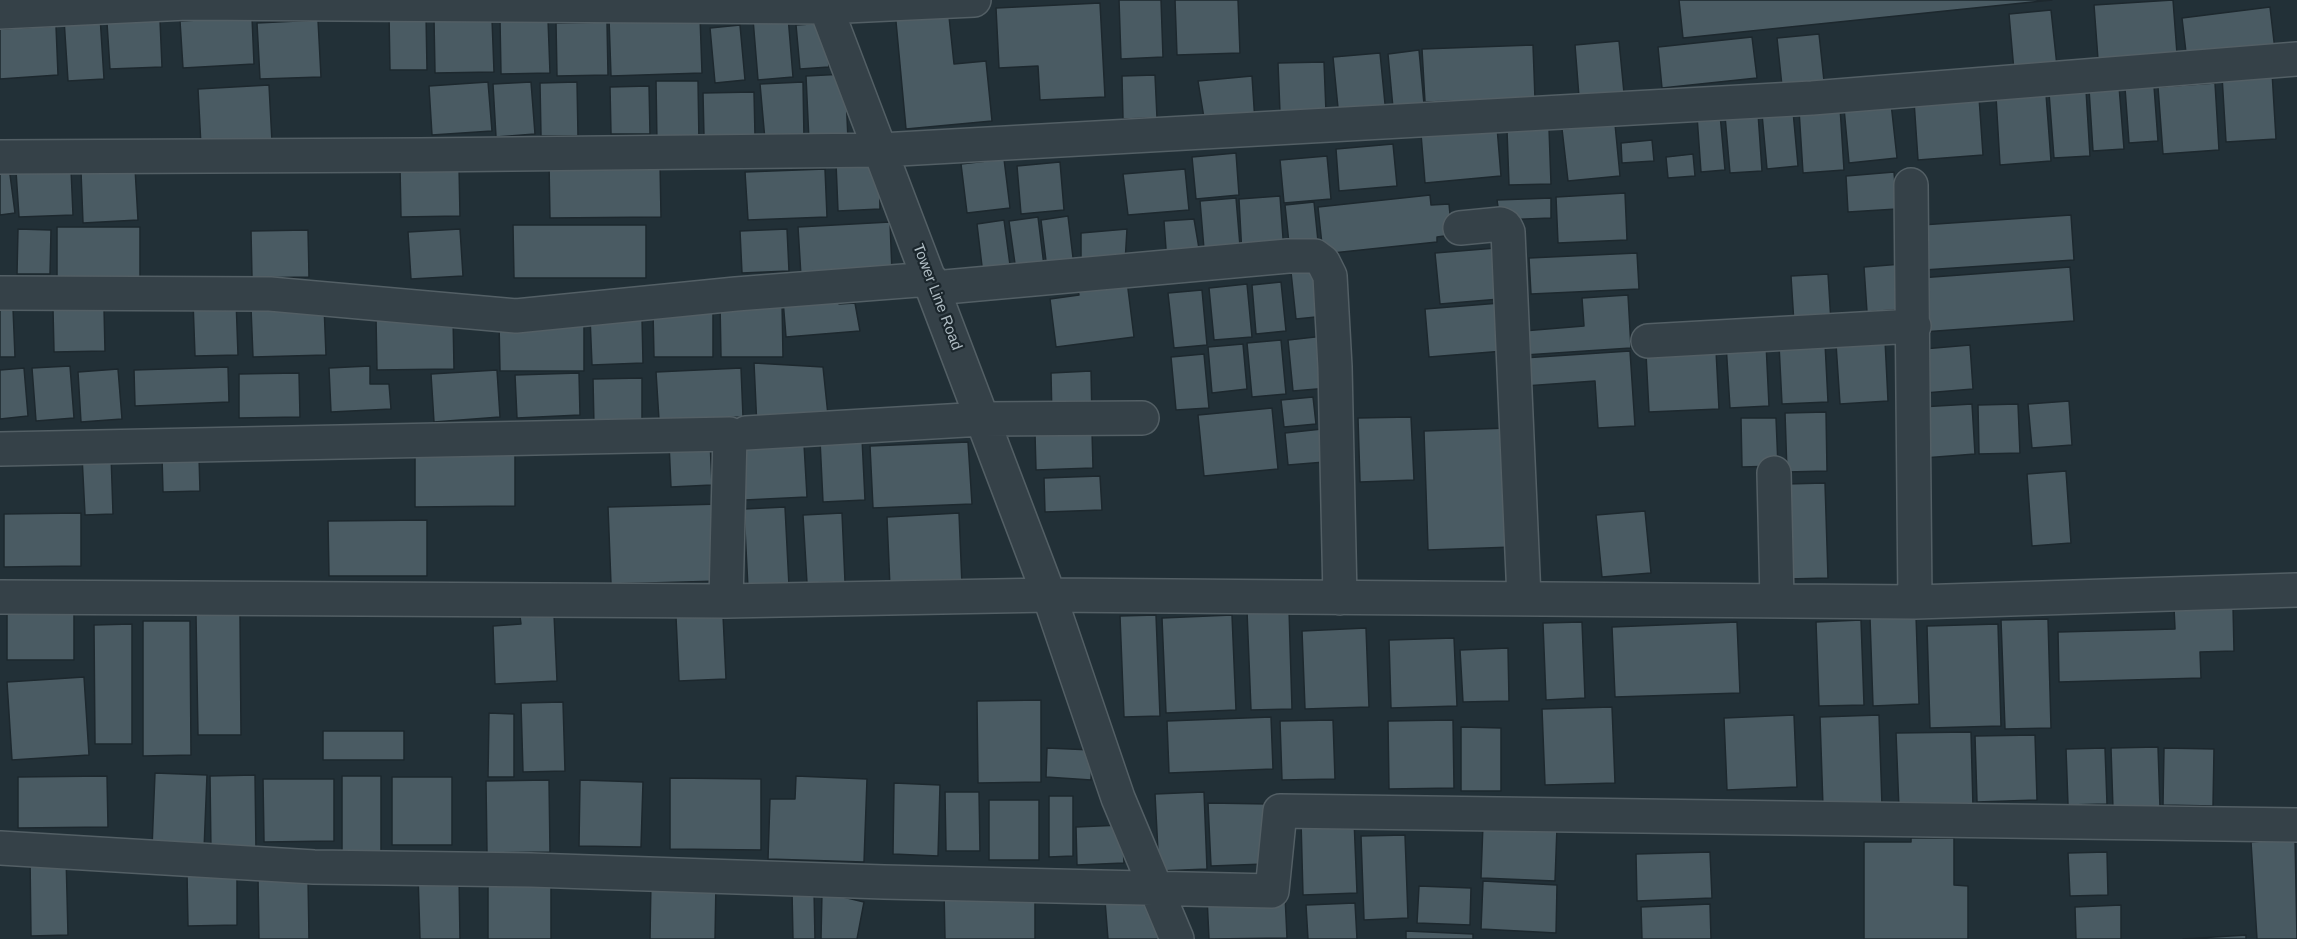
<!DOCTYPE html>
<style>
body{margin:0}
canvas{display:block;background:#223037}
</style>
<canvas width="2297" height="939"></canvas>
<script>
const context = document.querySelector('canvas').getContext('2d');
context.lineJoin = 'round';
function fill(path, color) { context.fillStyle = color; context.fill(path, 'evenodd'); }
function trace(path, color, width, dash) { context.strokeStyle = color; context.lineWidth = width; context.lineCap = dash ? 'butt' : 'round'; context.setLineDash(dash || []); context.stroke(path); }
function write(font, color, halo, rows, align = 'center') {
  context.font = font + ' Arial,sans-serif'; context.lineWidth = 4.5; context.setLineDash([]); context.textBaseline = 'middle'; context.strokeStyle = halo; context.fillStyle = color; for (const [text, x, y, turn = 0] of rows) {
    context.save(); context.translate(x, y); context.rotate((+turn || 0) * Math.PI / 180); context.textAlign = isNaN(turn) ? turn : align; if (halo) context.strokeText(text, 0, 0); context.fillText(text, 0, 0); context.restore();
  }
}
const building = new Path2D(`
 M1119 0H1161L1163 57 1121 59Z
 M1175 0H1238L1240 53 1177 55Z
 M1679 0H2052L1683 38Z
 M2173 0 2178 67 2099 73 2094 5Z
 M1100 3 1105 97 1040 100 1038 66 999 68 996 8Z
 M948 7 954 64 986 61 992 121 906 129 895 11Z
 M2270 7 2275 50 2187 61 2182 18Z
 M2051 10 2057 66 2014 71 2009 14Z
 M389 14H426L427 70H390Z
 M100 16 104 79 68 81 64 19Z
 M700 16 702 73 611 76 609 19Z
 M788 16 793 77 758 80 753 19Z
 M252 17 254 64 183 68 180 21Z
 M434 19H492L494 72 435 73Z
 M548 19 550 73 501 74 500 20Z
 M160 20 162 67 110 69 107 23Z
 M318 20 321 77 260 79 257 23Z
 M607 22 608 75 557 76 556 23Z
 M825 23 829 67 800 69 796 25Z
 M740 25 745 80 715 83 710 28Z
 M56 26 58 75 0 79V29Z
 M1819 34 1824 81 1782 86 1777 38Z
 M1752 37 1757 78 1662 88 1658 47Z
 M1619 41 1624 93 1579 97 1575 45Z
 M1533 45 1535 99 1425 102 1422 49Z
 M1419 50 1424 104 1393 108 1388 54Z
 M1380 53 1386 114 1339 118 1333 57Z
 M1324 62 1326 112 1280 113 1278 63Z
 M2272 72 2276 139 2226 142 2222 76Z
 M845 74 848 139 809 141 806 76Z
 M1155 75 1157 118 1123 119 1122 76Z
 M1252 76 1255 122 1205 124 1198 81Z
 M656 81H698L699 143 657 144Z
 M488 82 492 131 432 135 429 86Z
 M531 82 535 134 496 137 493 84Z
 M577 82 578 136H541L540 83Z
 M803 82 804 139 765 140 760 84Z
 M2215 83 2219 150 2163 154 2158 87Z
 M269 85 272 142 201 146 198 89Z
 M649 86 650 134H611L610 87Z
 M2119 86 2124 149 2093 151 2089 89Z
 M2154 86 2158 141 2129 143 2125 88Z
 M2086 90 2090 156 2054 158 2049 93Z
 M754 92 755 136 704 137 703 93Z
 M2046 94 2051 161 2000 165 1996 97Z
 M1979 97 1983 155 1918 160 1914 101Z
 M1891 103 1897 158 1849 163 1844 108Z
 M1840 107 1844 170 1803 173 1799 110Z
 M1793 111 1798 166 1767 169 1762 114Z
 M1758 113 1762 171 1730 173 1725 116Z
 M1720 114 1725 170 1701 172 1697 116Z
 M1615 124 1620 176 1568 181 1562 129Z
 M1497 127 1501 176 1425 183 1421 134Z
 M1549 128 1551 184 1509 185 1507 130Z
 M1652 140 1654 161 1622 163 1621 143Z
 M1393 144 1397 186 1339 191 1336 149Z
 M1236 153 1239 195 1196 199 1192 157Z
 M1693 154 1695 176 1668 178 1666 157Z
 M1327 156 1331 199 1284 203 1280 160Z
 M1004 159 1010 208 967 213 961 164Z
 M879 161 880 209 838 211 836 163Z
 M660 162 661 217 550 218 549 163Z
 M1060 162 1064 210 1021 214 1017 166Z
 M459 166 460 216 401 217 400 167Z
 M9 167 15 213 0 215V168Z
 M135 168 138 220 83 223 81 171Z
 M71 169 73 215 19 217 16 171Z
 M825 169 827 217 748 220 745 172Z
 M1185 169 1189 210 1128 215 1123 174Z
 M1894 172 1897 209 1848 212 1846 176Z
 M1625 193 1627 240 1558 243 1556 197Z
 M1430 195 1431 205 1449 204 1452 235 1437 237V242L1323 254 1318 207Z
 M1280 196 1284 252 1242 255 1239 199Z
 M1236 198 1241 258 1205 261 1200 201Z
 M1551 198V218L1500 220 1497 200Z
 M1314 202 1319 251 1290 253 1285 205Z
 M2071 215 2074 260 1924 270 1921 225Z
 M1068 216 1074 266 1047 269 1041 220Z
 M1038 217 1045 274 1017 278 1009 221Z
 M1194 219 1201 260 1167 263 1164 221Z
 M1004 220 1012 280 984 283 977 224Z
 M890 222 892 272 801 276 798 227Z
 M513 225H646V278H514Z
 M57 227H140V282L57 280Z
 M18 229 51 230 50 274H17Z
 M460 229 463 276 411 279 408 232Z
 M787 229 789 271 742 273 740 231Z
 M1127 229 1125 263 1081 268V233Z
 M308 230 309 277 252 278 251 231Z
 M1496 248 1500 299 1440 304 1435 253Z
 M1637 253 1639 289 1531 294 1529 258Z
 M1902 264 1905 309 1867 312 1864 267Z
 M2070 267 2074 321 1923 332 1919 278Z
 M1321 269 1326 316 1296 319 1291 272Z
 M1828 274 1831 322 1794 324 1791 276Z
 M1127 281 1134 337 1056 347 1050 299 1079 295 1077 287Z
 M1281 282 1286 331 1256 334 1252 285Z
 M1247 284 1252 337 1214 340 1209 288Z
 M837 289 839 304 855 303 860 331 786 337 783 300Z
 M1202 290 1207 345 1174 348 1168 293Z
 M1628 295 1631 348 1525 355 1523 331 1584 326 1582 298Z
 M236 299 238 355 195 356 193 301Z
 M782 302 783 357H721L720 303Z
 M1500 303 1504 351 1429 357 1425 309Z
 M324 305 326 355 253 357 251 308Z
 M13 308 15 357H0V309Z
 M104 308 105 351 54 352 53 309Z
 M713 310V357H654L653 311Z
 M453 316 454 369 377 370 376 317Z
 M590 317 642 318 643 363 592 365Z
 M499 322H584V371H500Z
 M1324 336 1329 388 1293 391 1288 340Z
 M1281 340 1286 394 1252 397 1247 343Z
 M1885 340 1888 401 1840 404 1836 344Z
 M1766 343 1769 406 1730 408 1726 344Z
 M1825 343 1828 402 1782 404 1779 345Z
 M1243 344 1247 389 1212 393 1208 347Z
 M1970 345 1973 389 1925 393 1923 349Z
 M1716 350 1719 409 1649 412 1646 354Z
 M1630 351 1635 426 1598 428 1595 381 1525 386 1523 358Z
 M1204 354 1209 408 1176 410 1171 357Z
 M754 363 823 367 829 425 757 428Z
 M70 366 74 418 36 421 32 368Z
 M370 366V384H389L391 409 331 412 329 368Z
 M228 367 229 402 135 406 134 370Z
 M24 368 28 416 0 419V370Z
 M741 368 743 417 659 420 656 372Z
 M118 369 122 419 81 422 78 372Z
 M497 370 500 417 434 422 431 374Z
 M1091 371 1092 417 1052 418 1051 373Z
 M299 373 300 417 239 418V374Z
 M579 373 580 415 517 418 515 375Z
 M642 378V425L594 426 593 379Z
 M1313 397 1316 424 1284 427 1281 400Z
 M2069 401 2072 445 2032 448 2028 404Z
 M1972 404 1975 454 1924 458 1920 407Z
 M2018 404 2020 453 1979 454 1978 405Z
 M1272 408 1278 469 1204 476 1198 415Z
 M1826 412 1827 471 1787 472 1785 413Z
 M1411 417 1414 480 1360 482 1358 418Z
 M1741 418H1776L1778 466 1742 467Z
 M1508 428 1513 547 1428 550 1424 431Z
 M1322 429 1325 462 1288 465 1285 433Z
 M1092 431 1093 468 1036 470 1035 434Z
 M862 438 865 500 823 502 820 440Z
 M710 441 712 485 671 487 669 443Z
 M968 442 972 504 873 508 870 446Z
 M415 444H515V506L415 507Z
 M804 444 807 497 745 500 742 447Z
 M111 454 113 514 85 515 82 456Z
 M199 456 200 491 163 492 162 457Z
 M2066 471 2071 543 2032 546 2027 474Z
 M1100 476 1102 510 1045 512 1044 478Z
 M1825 483 1828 578 1788 579 1786 484Z
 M720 504V581L611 584 608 507Z
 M785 507 789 586 748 588 744 509Z
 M1645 511 1651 573 1602 577 1596 515Z
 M81 513V566L4 567V514Z
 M842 513 845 582 807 583 803 515Z
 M959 513 962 585 890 588 887 517Z
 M427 520V576H329L328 521Z
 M2233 606 2234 651 2200 652 2201 678 2059 682 2058 632 2175 629 2174 608Z
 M7 607H74V660H7Z
 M1289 609 1292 709 1251 710 1247 611Z
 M554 614 557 681 495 684 493 626 521 624 520 616Z
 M196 615H240L241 735H198Z
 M723 615 726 679 679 681 676 617Z
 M1156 615 1160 716 1124 717 1120 616Z
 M1232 615 1236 710 1166 713 1162 618Z
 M1916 616 1919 704 1873 706 1870 618Z
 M2048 619 2051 728 2005 729 2001 620Z
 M1861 620 1864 705 1819 706 1816 622Z
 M143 621H190L191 755 143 756Z
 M1582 622 1585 698 1546 700 1543 623Z
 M1737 622 1740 693 1615 697 1612 627Z
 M132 624V744H95L94 625Z
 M1998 624 2001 726 1930 728 1927 626Z
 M1366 628 1369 707 1305 709 1302 631Z
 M1454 638 1457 706 1391 708 1389 640Z
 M1508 648 1509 701 1463 702 1460 650Z
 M84 677 89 755 12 760 7 682Z
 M1041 700V782L978 783 977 701Z
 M563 702 565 771 523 772 521 703Z
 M1612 707 1615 783 1545 785 1542 709Z
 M489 713 514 714V777H488Z
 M1794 715 1797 787 1727 790 1724 718Z
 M1879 715 1882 806 1823 807 1820 717Z
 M1271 717 1273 769 1169 773 1167 721Z
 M1333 720 1335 779 1282 780 1280 721Z
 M1453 720 1454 788 1389 789 1388 721Z
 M1461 727 1501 728V791H1461Z
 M323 731H404V760H323Z
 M1971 732 1973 808 1899 809 1896 733Z
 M2035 735 2037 800 1977 802 1975 736Z
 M2158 747 2160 808 2113 809 2111 748Z
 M1047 748 1092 750 1091 780 1046 777Z
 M2105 748 2107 804 2068 805 2066 749Z
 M2164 748 2214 749 2213 806 2163 805Z
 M155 773 207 775 204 850 152 848Z
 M255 775 256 851 211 852 210 776Z
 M107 776 108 827 18 828V777Z
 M342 776H381V851H342Z
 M796 776 867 779 864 862 768 859 770 799H795Z
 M392 777H452V845H392Z
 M670 778 761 779V850L670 849Z
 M263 779H334V841L264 842Z
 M549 780 550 852 487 853 486 781Z
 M580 780 643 782 641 847 579 846Z
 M894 783 940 785 938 856 893 854Z
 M945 792H979L980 851H946Z
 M1204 792 1207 869 1159 871 1155 794Z
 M1049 796H1073V856L1049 857Z
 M989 800H1039V860H989Z
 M1208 803 1269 804 1265 864 1211 866Z
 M1354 819 1357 893 1303 895 1301 821Z
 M1483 824 1557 827 1555 881 1481 878Z
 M1122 825 1124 863 1077 865 1076 827Z
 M1405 835 1408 918 1364 920 1361 836Z
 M1911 838H1954V885L1968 886V939H1864V842H1911Z
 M2295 838 2297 939H2257L2251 842Z
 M1710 852 1712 898 1637 901 1636 854Z
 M2107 852 2108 895 2070 896 2068 853Z
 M66 855 68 935 31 936 30 856Z
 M187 872H237V925L188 926Z
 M418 874H459L460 939H420Z
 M488 874 551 875V939H488Z
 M308 877 309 939H259L258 878Z
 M651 880 716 882 715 939H650Z
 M1483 881 1557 885 1556 933 1481 929Z
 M1419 886 1471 888 1470 925 1417 923Z
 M814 890 815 939H793L792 891Z
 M944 890H1035V939H945Z
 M822 892 864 902 857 939H821Z
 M1285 895 1287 938 1209 939 1207 897Z
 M1146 897 1167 939H1108L1105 901Z
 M1355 903 1357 939H1308L1306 905Z
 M1710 904 1711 939H1642L1641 907Z
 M2121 905V939H2076L2075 907Z
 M1406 931 1473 934V939H1406Z
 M2246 935V939H2183Z`);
const minor = new Path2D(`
 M823 0 1049 595 1118 798 1177 939
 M0 12 187 3 825 7 974 0
 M0 157 420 155 881 150 1812 98 2297 59
 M1911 185 1915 602
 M1460 228 1501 224 1505 226 1508 232 1524 598
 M934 288 1288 256H1315L1323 262 1330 276 1335 367 1340 598
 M0 293 270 294 516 316 736 294 930 279
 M1648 341 1914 326
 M746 433 982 419 1142 418
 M0 449 730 434 726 601
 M1774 473 1777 600
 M0 597 726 601 1049 595 1915 602 2297 590
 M0 848 314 867 531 870 884 882 1272 891 1280 811 2297 825`);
const streetNames = [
 ["Tower Line Road",937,297,69]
];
fill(building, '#4a5b63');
trace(building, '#1d282e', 1.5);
trace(minor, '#535f65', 36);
trace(minor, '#354148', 33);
write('15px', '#b0bdc4', '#1b262c', streetNames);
</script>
